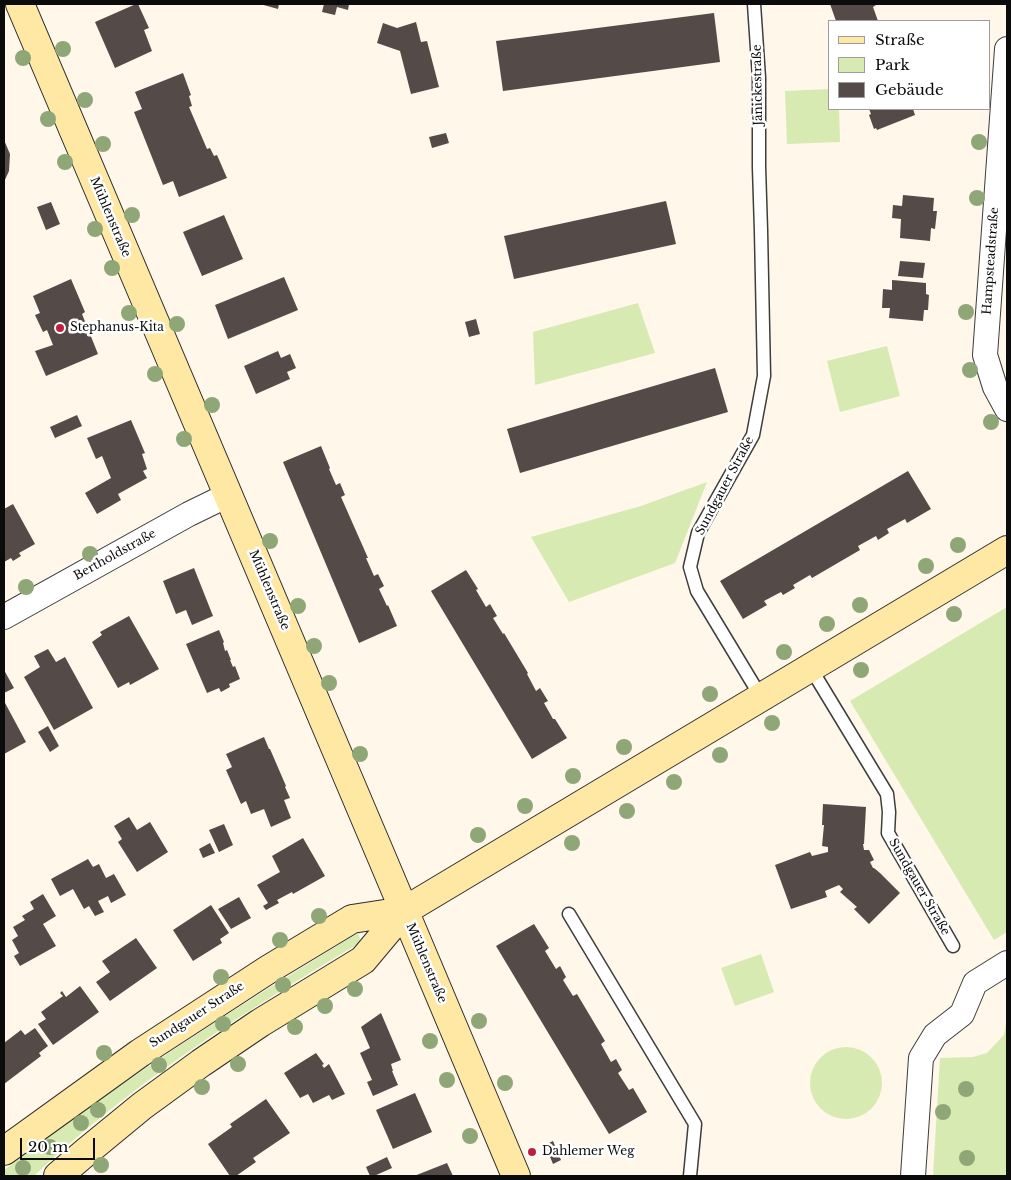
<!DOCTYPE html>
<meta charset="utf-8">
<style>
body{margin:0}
#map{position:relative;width:1011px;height:1180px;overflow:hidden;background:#fff7e9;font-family:"Libre Baskerville",serif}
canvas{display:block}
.frame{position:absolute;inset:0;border:5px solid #0b0b0b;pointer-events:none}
.legend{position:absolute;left:828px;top:20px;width:162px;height:90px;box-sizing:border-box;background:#fff;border:1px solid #9d9d9d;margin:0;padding:6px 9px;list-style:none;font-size:15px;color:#0b0b0b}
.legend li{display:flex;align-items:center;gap:10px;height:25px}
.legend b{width:25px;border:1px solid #9d9d9d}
.scale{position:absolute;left:20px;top:1138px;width:75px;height:22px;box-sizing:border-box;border:2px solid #0b0b0b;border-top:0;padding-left:6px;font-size:15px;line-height:18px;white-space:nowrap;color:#0b0b0b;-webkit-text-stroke:4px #fff;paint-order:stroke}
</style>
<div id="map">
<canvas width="1011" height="1180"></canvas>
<div class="frame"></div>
<ul class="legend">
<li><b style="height:6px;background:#ffe8a4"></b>Straße</li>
<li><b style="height:14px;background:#d7eab2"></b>Park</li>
<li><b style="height:14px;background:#544a47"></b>Gebäude</li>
</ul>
<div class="scale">20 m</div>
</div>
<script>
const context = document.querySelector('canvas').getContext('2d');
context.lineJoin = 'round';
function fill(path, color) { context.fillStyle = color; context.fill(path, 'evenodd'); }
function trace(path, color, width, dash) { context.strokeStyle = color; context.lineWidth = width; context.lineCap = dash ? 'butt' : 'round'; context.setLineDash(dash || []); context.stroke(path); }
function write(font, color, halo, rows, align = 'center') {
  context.font = font + ' "Libre Baskerville",serif'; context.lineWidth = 5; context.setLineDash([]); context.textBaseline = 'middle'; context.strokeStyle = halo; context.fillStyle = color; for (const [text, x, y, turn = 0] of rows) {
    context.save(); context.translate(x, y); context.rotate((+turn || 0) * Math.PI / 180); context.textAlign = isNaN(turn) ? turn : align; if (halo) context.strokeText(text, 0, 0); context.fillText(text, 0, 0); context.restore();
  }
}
const green = new Path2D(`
 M830 89V109H839L840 142 787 144 785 91Z
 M638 303 655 353 535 385 533 332Z
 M887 346 900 396 840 412 827 361Z
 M707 482 675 563 569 602 531 537 641 506Z
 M1007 607V932L994 940 850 701Z
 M358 933 361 942C246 1011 131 1083 34 1176H4V1170C117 1084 236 1007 358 933Z
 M761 954 774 992 735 1006 721 968Z
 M1007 1018V1176H933L940 1058 973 1057 987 1053 1004 1035Z
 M810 1083a36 36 0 1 1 72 0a36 36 0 1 1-72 0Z`);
const building = new Path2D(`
 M136 4H138L149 28 144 30 152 51 115 68 95 22Z
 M260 4H279L278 9Z
 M324 4H349L348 10 337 7 335 15 322 12Z
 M830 4H876V5L873 7 878 21H836Z
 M714 13 720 62 503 91 496 41Z
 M416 22 421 42 427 41 439 87 411 94 400 51 377 43 383 23 397 28Z
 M183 73 191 95 189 96 192 106 189 107 207 149 210 148 214 156 217 155 227 178 179 197 173 181 163 185 134 112 142 109 135 92Z
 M869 109H913L915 115 877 130 876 128 874 129 869 115 871 114Z
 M446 133 449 143 432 148 429 137Z
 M4 140 10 154 9 171 4 182Z
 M903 195 934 198 933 211H937L935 229 931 228 930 241 900 238 901 219 892 218 893 205 902 206Z
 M666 201 676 244 514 279 504 236Z
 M51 202 60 224 46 230 37 207Z
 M224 215 243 259 202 276 183 232Z
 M900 261 925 263 923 278 898 276Z
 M284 277 298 310 228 339 215 305Z
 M71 279 85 312 82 314 98 354 46 376 35 351 53 345 47 330 43 332 35 315 40 313 33 296Z
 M892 280 926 283V294L929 295 928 310H924L923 321 889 318 890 308H882L883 289 892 290Z
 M476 319 480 334 469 337 465 322Z
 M278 351 281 358 290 354 296 368 287 372 290 379 256 394 244 366Z
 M715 368 728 412 520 473 507 429Z
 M77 415 82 426 55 438 50 427Z
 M131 420 145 453 142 454 147 469 143 471 147 478 118 494 121 500 97 514 85 493 111 478 102 456 96 459 87 438Z
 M321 446 330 468 329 469 336 485 340 483 345 495 341 497 368 558H366L374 576 378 574 384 586 379 589 387 606 388 605 397 626 359 643 283 462Z
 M908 471 931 509 907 523 905 519 887 529 889 533 878 540 876 536 858 546 860 550 812 578 810 575 793 585 795 588 783 595 781 592 764 601 767 605 743 619 720 581Z
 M13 504 35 544 19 553 21 556 13 561 11 558 4 562V509Z
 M194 568 213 616 192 625 186 610 176 614 163 581Z
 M466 570 478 589 476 590 486 607 490 604 497 616 493 618 503 634 504 633 528 673 527 674 536 691 540 688 548 701 544 703 553 719H555L567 738 532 759 431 591Z
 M129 616 159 669 130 685 129 682 118 688 92 642 102 635 100 632Z
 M219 630 224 642 223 643 225 651 227 650 231 660H230L233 667 235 666 240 679 229 684 230 687 221 692 219 688 207 693 186 644Z
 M48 649 56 662 65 657 93 708 54 730 24 677 40 667 34 656Z
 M4 670 14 688 4 693Z
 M4 701 26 742 4 754Z
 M48 726 59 746 50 752 38 732Z
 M264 737 269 749H270L286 786 285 787 290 798 284 800 291 818 271 827 264 809 251 814 246 801 241 804 226 770 232 767 226 754Z
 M823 804 866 807 864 844H863L864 850H869L874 860 870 862 873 868H874L880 873 900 893 869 924 854 909 857 907 840 892 843 889 839 885 825 891 827 897 791 909 775 865 810 852 812 856 828 852V847L822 846 824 825H822Z
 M129 817 137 830 150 822 168 852 137 872 118 842 122 839 114 826Z
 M224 824 233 845 219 852 209 830Z
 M303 838 325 876 293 894 292 892 277 900 279 903 266 910 263 906 268 903 257 885 280 872 272 856Z
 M210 843 215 853 203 858 199 849Z
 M88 859 93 867 99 864 106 878 114 874 126 895 111 903 108 896 98 901 104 912 95 916 89 906 84 909 73 889 60 896 51 879Z
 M43 894 56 916 43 924 56 946 20 966 14 956 19 953 12 940 18 936 13 927 25 920 22 916 34 909 30 902Z
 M239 897 251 918 231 929 218 909Z
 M211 905 229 933 220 939 222 943 193 961 173 930Z
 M534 924 549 948 545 951 556 969 560 966 566 977 563 980 573 996 577 994 605 1041 601 1044 611 1062 616 1059 622 1070 618 1073 629 1090 633 1088 647 1112 609 1134 496 946Z
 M136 938 157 968 110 1001 96 982 110 972 102 961Z
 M80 986 99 1012 53 1045 38 1024 46 1019 41 1012 63 996 60 993 62 991 66 997Z
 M381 1013 401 1060 391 1064 393 1071H392L398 1085 373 1096 367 1082 372 1080 360 1053 370 1048 361 1027Z
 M35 1028 48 1046 39 1053 41 1056 4 1084V1043L21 1030 25 1035Z
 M316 1053 324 1064 322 1065 324 1068 329 1064 345 1094 332 1100 329 1095 313 1103 308 1094 300 1098 284 1073Z
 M415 1093 432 1132 393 1149 376 1110Z
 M266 1099 290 1133 253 1158 256 1162 236 1176H230L208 1144 232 1127 230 1124Z
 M553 1141 561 1160 553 1164 545 1145Z
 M387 1157 392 1168 374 1176H370L366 1167Z
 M447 1163 453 1176H414Z`);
const lane = new Path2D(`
 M754 4 759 78V167L761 231 764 376 753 435 698 533 690 567 697 591 761 697
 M810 667 887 794 889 812 888 833 953 946
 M569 914 695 1124 690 1176`);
const street = new Path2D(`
 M1007 49 985 355 995 387 1007 409
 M4 617 189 514 228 495
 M913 1176 921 1058 935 1035 962 1014 975 983 1007 963`);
const secondary = new Path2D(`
 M20 4 382 858 516 1176
 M4 1151 140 1053 269 969 352 919 404 911
 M58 1176 86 1152 142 1106 201 1063 260 1023 363 960 404 911 1007 550`);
const trees = [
 [63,49],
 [23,58],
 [85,100],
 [48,119],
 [979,142],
 [103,144],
 [65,162],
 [977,198],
 [132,215],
 [95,229],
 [112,268],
 [966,312],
 [129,313],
 [177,324],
 [970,370],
 [155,374],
 [212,405],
 [991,422],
 [184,439],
 [270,541],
 [958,545],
 [90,554],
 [926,566],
 [26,587],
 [860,605],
 [298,606],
 [954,614],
 [827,624],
 [314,646],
 [784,652],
 [861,670],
 [329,683],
 [710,694],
 [772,723],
 [624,747],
 [360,754],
 [720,755],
 [573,776],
 [674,782],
 [525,806],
 [627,811],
 [478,835],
 [572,843],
 [319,916],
 [280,940],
 [221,977],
 [283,985],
 [355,989],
 [325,1006],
 [479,1021],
 [223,1024],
 [295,1027],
 [430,1041],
 [104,1053],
 [238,1064],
 [159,1065],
 [447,1080],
 [505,1083],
 [202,1087],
 [966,1089],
 [98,1110],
 [943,1112],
 [81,1123],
 [470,1136],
 [50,1147],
 [967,1158],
 [101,1165],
 [23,1168]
];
const markers = [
 [60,328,5,"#bf1f3e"],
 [532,1152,5,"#bf1f3e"]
];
const streetNames = [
 ["Jänickestraße",758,85,-91],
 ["Mühlenstraße",110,217,67],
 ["Hampsteadstraße",991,261,-86],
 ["Sundgauer Straße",725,486,-62],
 ["Bertholdstraße",115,555,-29],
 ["Mühlenstraße",269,590,67],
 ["Sundgauer Straße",919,887,60],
 ["Mühlenstraße",426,963,67],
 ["Sundgauer Straße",197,1015,-33]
];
const poiNames = [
 ["Stephanus-Kita",70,328],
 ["Dahlemer Weg",542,1152]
];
fill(green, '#d7eab2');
fill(building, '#544a47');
trace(lane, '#3e3e3e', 15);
trace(street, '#3e3e3e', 26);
trace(secondary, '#2d2d2d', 30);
trace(lane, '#fff', 12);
trace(street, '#fff', 24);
trace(secondary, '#ffe8a4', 28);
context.fillStyle = '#8fa677';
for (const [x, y] of trees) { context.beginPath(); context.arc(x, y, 8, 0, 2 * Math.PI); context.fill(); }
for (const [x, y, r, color] of markers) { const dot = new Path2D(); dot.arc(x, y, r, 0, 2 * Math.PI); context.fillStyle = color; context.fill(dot); trace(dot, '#fff', 2); }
write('12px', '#0b0b0b', '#fff', streetNames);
write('12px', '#0b0b0b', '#fff', poiNames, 'left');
</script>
